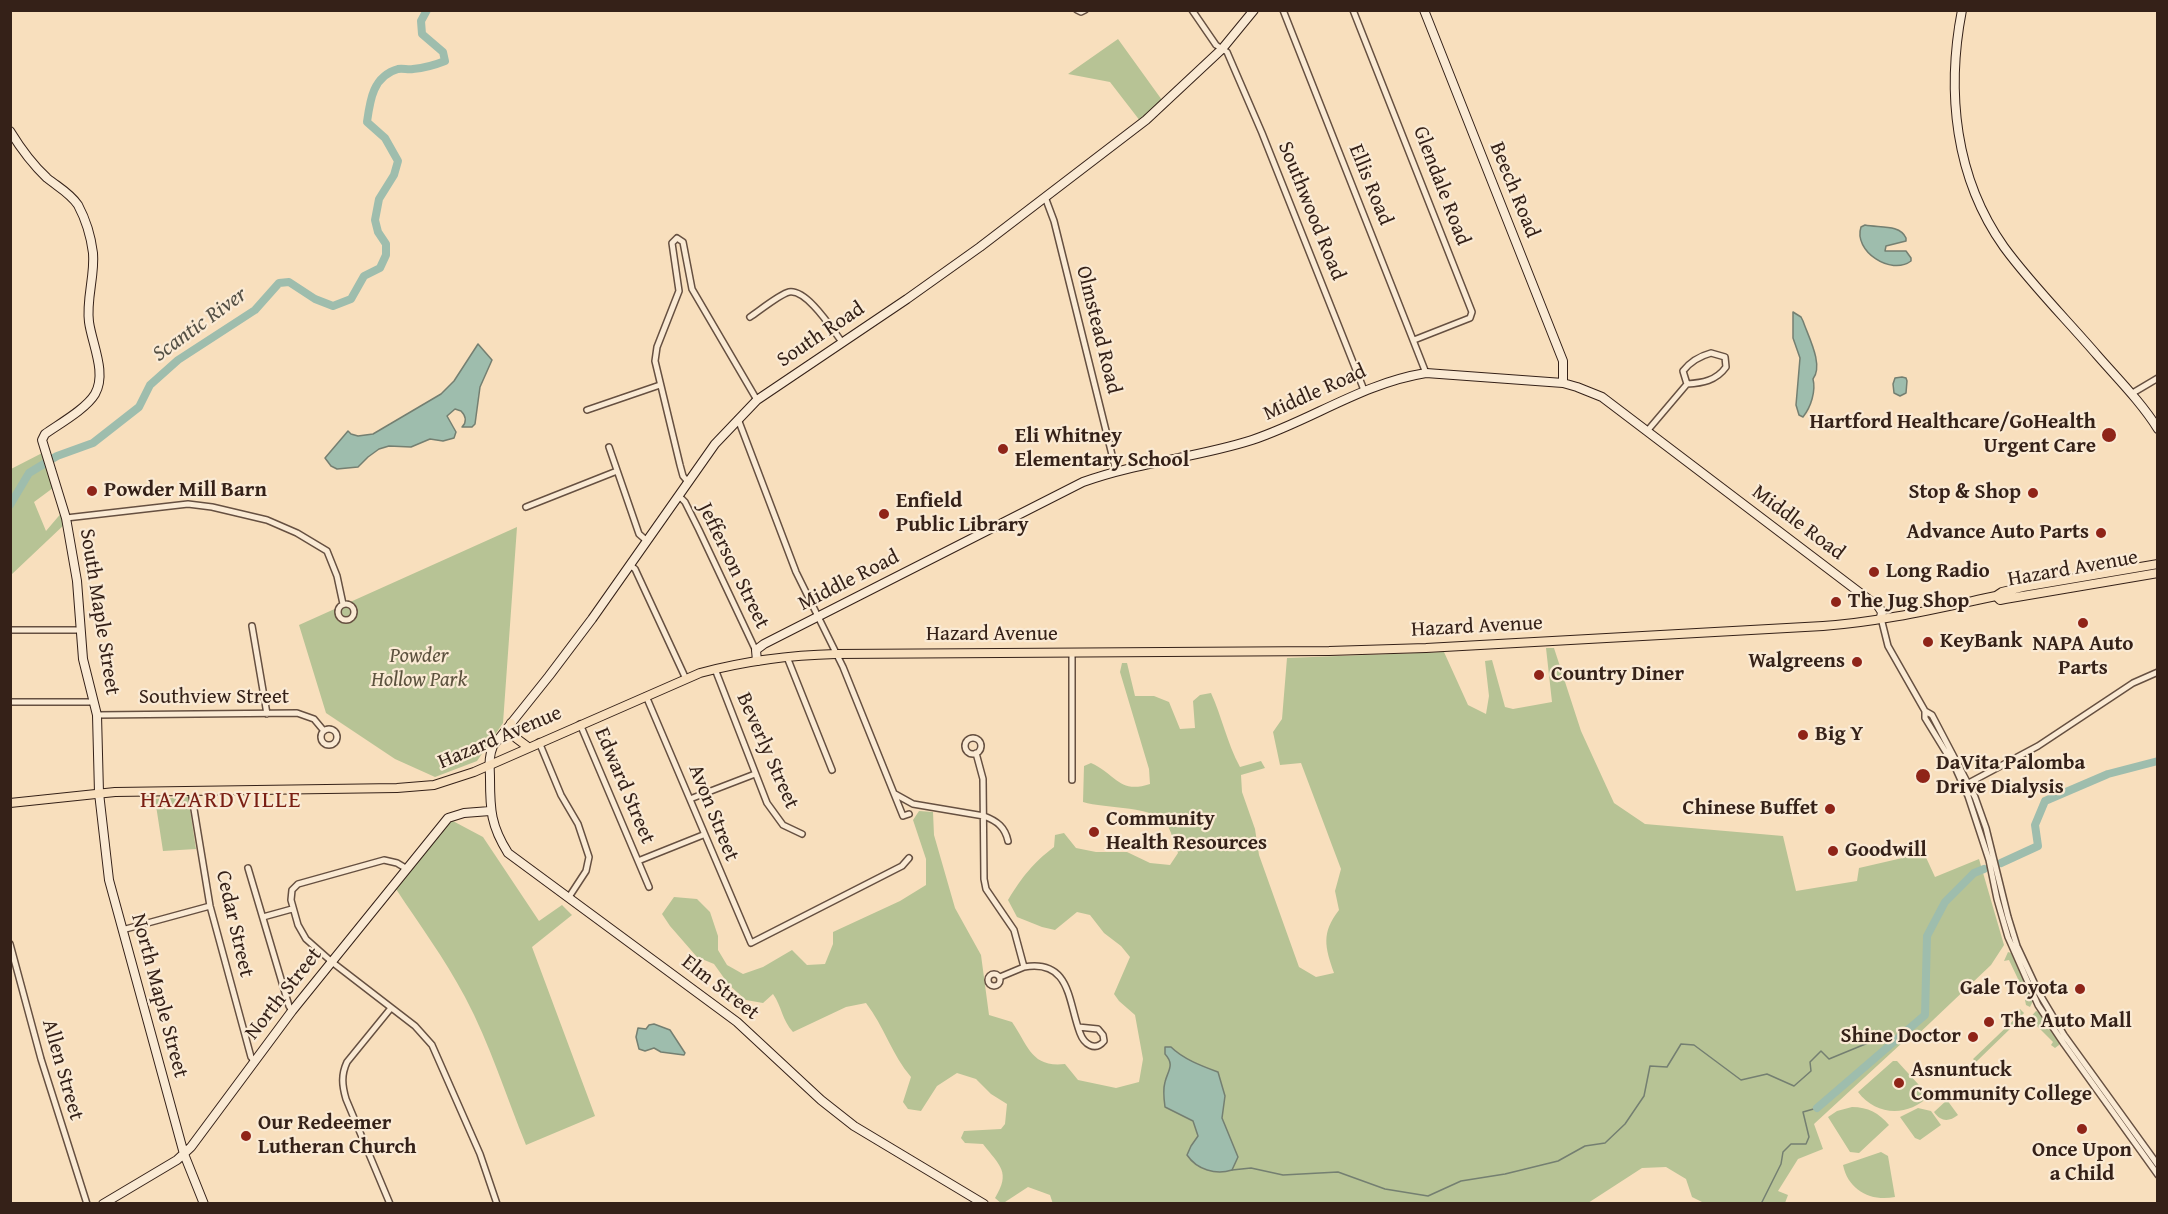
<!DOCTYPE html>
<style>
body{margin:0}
#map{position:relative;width:2168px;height:1214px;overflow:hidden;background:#f8dfbd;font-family:"Gentium Book Plus",serif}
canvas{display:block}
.frame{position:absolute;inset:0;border:12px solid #352118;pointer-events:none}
</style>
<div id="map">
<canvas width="2168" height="1214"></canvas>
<div class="frame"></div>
</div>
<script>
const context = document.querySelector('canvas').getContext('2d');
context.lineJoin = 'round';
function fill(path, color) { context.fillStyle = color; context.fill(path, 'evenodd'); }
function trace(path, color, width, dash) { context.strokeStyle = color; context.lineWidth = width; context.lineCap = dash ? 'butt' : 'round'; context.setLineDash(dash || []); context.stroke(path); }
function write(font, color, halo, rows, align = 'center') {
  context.font = font + ' "Gentium Book Plus",serif'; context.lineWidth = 4.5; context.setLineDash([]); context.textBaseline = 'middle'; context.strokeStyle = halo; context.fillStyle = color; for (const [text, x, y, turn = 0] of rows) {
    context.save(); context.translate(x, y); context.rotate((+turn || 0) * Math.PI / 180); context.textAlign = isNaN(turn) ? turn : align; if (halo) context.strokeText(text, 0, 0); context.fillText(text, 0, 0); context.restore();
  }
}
const green = new Path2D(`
 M1118 39 1167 107 1144 126 1110 82 1068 74Z
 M48 450 57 485 34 502 46 531 63 511 66 523 11 575V469Z
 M517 527 503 723 477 761 435 777 395 759 326 713 299 625Z
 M1546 648H1554L1581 731 1614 803 1645 824 1783 836 1796 891 1857 881 1859 868 1924 853 1935 877 1979 859 2004 945 1991 965 1912 1040 1903 1042 1814 1124 1823 1149 1798 1159 1778 1191 1788 1195 1785 1203H1704L1692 1197 1686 1179 1666 1167 1642 1168 1588 1203 1053 1204 1050 1195 1028 1187 1002 1204 995 1198C1011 1172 1000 1166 983 1144L965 1143 961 1138 964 1131 1001 1129 1005 1124 1007 1104 991 1094 976 1079 957 1073 937 1086 921 1111 908 1109 903 1102 911 1077C892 1055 884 1026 866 1003L846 1007 793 1032C782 1020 782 1007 773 994L763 1003 746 1000 729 985 714 964 697 957 670 926 662 914 674 897 697 899 710 912 718 936V950L727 965 743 974 763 967 792 950 807 965 825 964 833 944V932L900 901 926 885V859L913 820 919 811 933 812 934 835 955 908 981 955 989 1015 1012 1022C1028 1045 1031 1068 1065 1064L1078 1080 1116 1088 1139 1082 1143 1059 1135 1015 1119 1001 1114 994 1130 957 1121 946 1104 933 1090 915 1077 912 1055 930 1042 927 1017 917 1008 900C1022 877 1033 863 1054 847L1055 835 1064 833 1076 848 1096 852H1127L1150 863 1170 865 1178 853C1175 845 1172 834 1168 826 1157 805 1105 809 1083 802L1084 766 1091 763C1117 775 1119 794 1150 784L1149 769 1120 672 1122 663H1127L1135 696H1154L1169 702 1180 729 1195 728 1193 701 1200 695 1211 693C1222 717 1227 743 1240 767L1261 761 1265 768 1241 775 1242 792 1255 829 1259 855 1299 967 1316 977 1334 973C1325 947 1321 933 1339 910L1335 891 1341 869 1301 763 1280 765 1273 732 1282 719 1287 658 1444 652 1468 705 1486 714 1489 696 1485 661 1492 660 1505 707 1513 709 1552 702Z
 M188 797 196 849 163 851 155 799Z
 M451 820 483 837 539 921 562 905 572 915 532 947 595 1116 526 1145C506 1096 490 1044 465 997 445 959 419 924 396 889Z
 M2008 952 2011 953 2033 1001 2030 1007 2026 1005 2025 1000 2027 998 2009 960 2004 961Z
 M2020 1009 2024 1013 2012 1027 1976 1062 1973 1059 2019 1015 2017 1012Z
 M2036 1011 2040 1012 2059 1041V1045L2055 1048 2051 1045 2053 1042 2033 1022 2031 1024 2028 1020Z
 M1893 1061H1897L1929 1096C1908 1117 1876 1116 1858 1092Z
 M1947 1100 1958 1115C1949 1122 1941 1122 1934 1112Z
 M1852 1107C1868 1107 1879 1113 1889 1125L1859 1153 1850 1152 1828 1117 1837 1111Z
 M1918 1108 1931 1111 1941 1125 1920 1140 1915 1138 1900 1117Z
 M1881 1152 1888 1156 1895 1197C1871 1202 1848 1190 1843 1165Z`);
const water = new Path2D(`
 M1865 225C1879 228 1900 224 1906 238V241L1886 246 1885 251H1906L1911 258V261C1891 276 1853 251 1861 227Z
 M1793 312 1801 317 1803 321C1808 336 1824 365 1813 379 1816 391 1811 407 1803 417L1799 415 1796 405 1800 358 1793 338Z
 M478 344 492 360 480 387 475 424 472 427H462C467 422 466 416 461 411L455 409 447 416 456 432 454 438 443 441 430 439 411 447 389 446 379 449 368 457 358 467 337 469 331 466 325 458 348 431 351 434 358 436 373 434 441 394 454 381Z
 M1902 377 1906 378 1907 381 1906 393 1900 396 1894 393 1893 384 1895 378Z
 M654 1024 670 1030 685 1053 684 1055 661 1052 654 1048 645 1051 639 1049 636 1037 638 1028 646 1029 649 1025Z
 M1165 1047H1171C1183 1059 1202 1066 1218 1072L1225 1096 1222 1118 1238 1157 1232 1170C1216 1175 1197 1170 1187 1155L1191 1146 1198 1136 1193 1121 1165 1107C1164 1100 1163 1089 1165 1082 1168 1070 1175 1065 1165 1054Z`);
const stream = new Path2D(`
 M1232 1170 1251 1168 1283 1175 1338 1172 1385 1189 1428 1196 1461 1181 1505 1174 1558 1161 1585 1146 1605 1143 1625 1124 1644 1096 1650 1066 1667 1067 1681 1044 1694 1045 1741 1080 1767 1074 1794 1086 1811 1071 1810 1062 1821 1051 1829 1059 1880 1038 1896 1041
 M1761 1204 1781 1164 1783 1152 1791 1144H1806L1809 1137 1803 1112 1817 1108`);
const river = new Path2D(`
 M10 505 29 473 57 456 93 443 139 407 150 385 178 360 255 310 279 283 289 282 315 299 333 306 351 299 364 276 380 268 386 255V244L378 232 375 220 379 199 394 175 398 161 385 138 367 122C370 100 373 76 398 69 403 68 408 70 413 69 424 68 435 65 445 61L443 52 422 34 421 21 427 10
 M2001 863 2038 846 2035 825 2045 801 2108 774 2158 761
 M1817 1108 1925 1015 1927 936 1945 902 1974 873 1984 869`);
const street = new Path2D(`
 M1077 10 1081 12 1085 10
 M1192 10 1216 45 1227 52 1262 133 1364 390
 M1283 10 1426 373
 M1353 10 1472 312 1470 318 1414 340
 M1045 197 1054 221 1116 471
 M750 317C759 311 780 294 789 292 807 289 832 329 842 342
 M1711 353 1725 357 1726 367C1716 381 1702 383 1687 384L1683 371C1690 362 1700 356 1711 353Z
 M2131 394 2158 378
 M587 410 660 385
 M738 419 796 572 843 667 903 816 909 814
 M1648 430 1687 384
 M609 447 639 534 647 541
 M688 482 683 476 680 465 655 361 657 347 679 291 672 243 677 238 683 242 692 289 757 400
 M679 496 685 502 699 530 756 651
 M526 507 617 471
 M66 518 188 504 212 507 267 520 297 533 327 551 337 576 343 604
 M630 565 635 569 686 679
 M338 612a8 8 0 1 1 16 0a8 8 0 1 1-16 0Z
 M1881 618 1888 646 1925 711V718L1955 767 1968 796 1989 860 1997 899 2008 937 2038 1005 2064 1044 2158 1175
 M252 626 267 714
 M10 630H81
 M787 657 832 770
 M715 669 767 803 783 825 802 834
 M646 696 751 943 902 866 909 858
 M10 702H90L93 699
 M1925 711 1932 715 1975 797 1986 828 2008 917 2017 946 2039 993 2064 1035 2158 1165
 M97 715 297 713 314 719 324 731
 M580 724 649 887
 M321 737a8 8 0 1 1 16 0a8 8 0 1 1-16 0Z
 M965 746a8 8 0 1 1 16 0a8 8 0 1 1-16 0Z
 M539 742 561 795 578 824 589 857 586 871 569 897
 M976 753 983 779 984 879 986 889 1014 930 1024 967C1071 959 1068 1002 1080 1033 1084 1044 1095 1052 1104 1041L1103 1035 1098 1029 1078 1027
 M1072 780V652
 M1965 785 2038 746 2133 683 2158 672
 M191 791 210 906 251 1057 255 1062
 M895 794 913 804 984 816C997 821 1005 827 1008 841
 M690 799 755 774
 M638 861 703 835
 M248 868 289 1006 292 1011
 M407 869 397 863 384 860 298 884 292 890 291 900 298 925 306 939 332 962 415 1026 432 1045 480 1154 497 1204
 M263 917 292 909
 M122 930 210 906
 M10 944 41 1059 87 1204
 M988 980a6 6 0 1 1 12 0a6 6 0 1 1-12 0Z
 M1000 977 1024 967
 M390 1204 346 1099C342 1085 341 1075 347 1062L391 1008`);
const secondary = new Path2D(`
 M1424 10 1563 361V383
 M1962 10C1946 92 1955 178 2004 247 2031 284 2067 320 2097 355 2118 379 2141 402 2158 429
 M10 131C21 149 32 164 47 178 58 187 70 193 78 205 86 220 91 237 93 253 95 276 86 299 89 322 92 344 107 373 95 394 86 409 59 424 45 434L42 440 66 518 77 581 83 659 97 715 99 793 109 880 184 1154 204 1204
 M757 661 756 650 764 644 1083 482C1138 462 1196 458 1252 440 1312 420 1363 383 1426 373L1563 383 1577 387 1602 397 1872 602 1876 603 1882 612 1881 618
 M103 1204 177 1160 191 1147 292 1011 448 818 464 813 490 811
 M984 1204 854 1126 821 1100 737 1022 508 853C491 826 490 810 490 779 490 767 488 758 493 746L549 676 592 619 715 444 757 400 907 299 980 247 1146 120 1222 49 1254 10`);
const primary = new Path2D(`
 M1996 596 2000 600 2005 599 2158 573
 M511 723 516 738 528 747
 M10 803 115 792 397 788 434 785 474 772 700 673C745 661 790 655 836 654L1329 651 1426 648 1823 626C1881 622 1939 608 1996 596L2002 592 2023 587 2158 564`);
const markers = [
 [2109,435,8,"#8f2418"],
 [1003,449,6,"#8f2418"],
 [92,491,6,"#8f2418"],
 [2033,493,6,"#8f2418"],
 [884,514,6,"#8f2418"],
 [2101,533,6,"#8f2418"],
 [1874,572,6,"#8f2418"],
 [1836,602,6,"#8f2418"],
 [2083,623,6,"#8f2418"],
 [1928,642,6,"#8f2418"],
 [1857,662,6,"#8f2418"],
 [1539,675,6,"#8f2418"],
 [1803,735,6,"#8f2418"],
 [1923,776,8,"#8f2418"],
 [1830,809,6,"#8f2418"],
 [1094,832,6,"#8f2418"],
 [1833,851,6,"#8f2418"],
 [2080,989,6,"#8f2418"],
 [1989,1022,6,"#8f2418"],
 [1973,1037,6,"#8f2418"],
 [1899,1083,6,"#8f2418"],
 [2082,1129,6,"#8f2418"],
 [246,1136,6,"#8f2418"]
];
const streetNames = [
 ["Ellis Road",1370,185,68],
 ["Glendale Road",1441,186,69],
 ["Beech Road",1514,190,68],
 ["Southwood Road",1311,211,68],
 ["Olmstead Road",1098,330,76],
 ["South Road",821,335,-34],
 ["Middle Road",1315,393,-24],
 ["Middle Road",1798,523,37],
 ["Jefferson Street",733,566,64],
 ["Hazard Avenue",2073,569,-10],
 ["Middle Road",849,581,-27],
 ["South Maple Street",99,612,81],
 ["Hazard Avenue",1477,627,-3],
 ["Hazard Avenue",992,635],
 ["Southview Street",214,698],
 ["Hazard Avenue",500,738,-23],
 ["Beverly Street",767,751,66],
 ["Edward Street",624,786,67],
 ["Avon Street",713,813,68],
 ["Cedar Street",234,924,77],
 ["Elm Street",720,988,38],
 ["North Street",284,994,-52],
 ["North Maple Street",159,996,75],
 ["Allen Street",62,1070,74]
];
const poiNames = [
 ["Hartford Healthcare/GoHealth",2096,423,"right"],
 ["Urgent Care",2096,447,"right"],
 ["Eli Whitney",1015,437],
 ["Elementary School",1015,461],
 ["Powder Mill Barn",104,491],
 ["Stop & Shop",2021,493,"right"],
 ["Enfield",896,502],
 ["Public Library",896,526],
 ["Advance Auto Parts",2089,533,"right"],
 ["Long Radio",1886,572],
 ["The Jug Shop",1848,602],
 ["KeyBank",1940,642],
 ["NAPA Auto",2083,645,"center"],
 ["Parts",2083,669,"center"],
 ["Walgreens",1845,662,"right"],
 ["Country Diner",1551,675],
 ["Big Y",1815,735],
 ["DaVita Palomba",1936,764],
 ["Drive Dialysis",1936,788],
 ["Chinese Buffet",1818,809,"right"],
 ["Community",1106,820],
 ["Health Resources",1106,844],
 ["Goodwill",1845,851],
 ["Gale Toyota",2068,989,"right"],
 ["The Auto Mall",2001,1022],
 ["Shine Doctor",1961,1037,"right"],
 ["Asnuntuck",1911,1071],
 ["Community College",1911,1095],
 ["Our Redeemer",258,1124],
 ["Lutheran Church",258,1148],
 ["Once Upon",2082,1151,"center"],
 ["a Child",2082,1175,"center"]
];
const parkNames = [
 ["Powder",419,657],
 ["Hollow Park",419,681]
];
const waterNames = [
 ["Scantic River",200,325,-36]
];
const quarterNames = [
 ["HAZARDVILLE",221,801]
];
fill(green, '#b7c395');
fill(water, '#9ebdad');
trace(water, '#747f71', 1.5);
trace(stream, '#747f71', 1.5);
trace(river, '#9ebdad', 8);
trace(street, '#665041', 8);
trace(secondary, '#352118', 10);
trace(primary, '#352118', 10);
trace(street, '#faead4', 5);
trace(secondary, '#faead4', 8);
trace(primary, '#f8dfbd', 8);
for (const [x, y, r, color] of markers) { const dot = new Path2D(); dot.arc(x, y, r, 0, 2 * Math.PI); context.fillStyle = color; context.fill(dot); trace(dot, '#faead4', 2); }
write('21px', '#352118', '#faead4', streetNames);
write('bold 21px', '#352118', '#faead4', poiNames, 'left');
write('italic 21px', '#5c523e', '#faead4', parkNames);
write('italic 22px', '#545045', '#faead4', waterNames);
context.letterSpacing = '1.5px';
write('24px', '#7a1f14', '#faead4', quarterNames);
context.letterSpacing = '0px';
</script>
